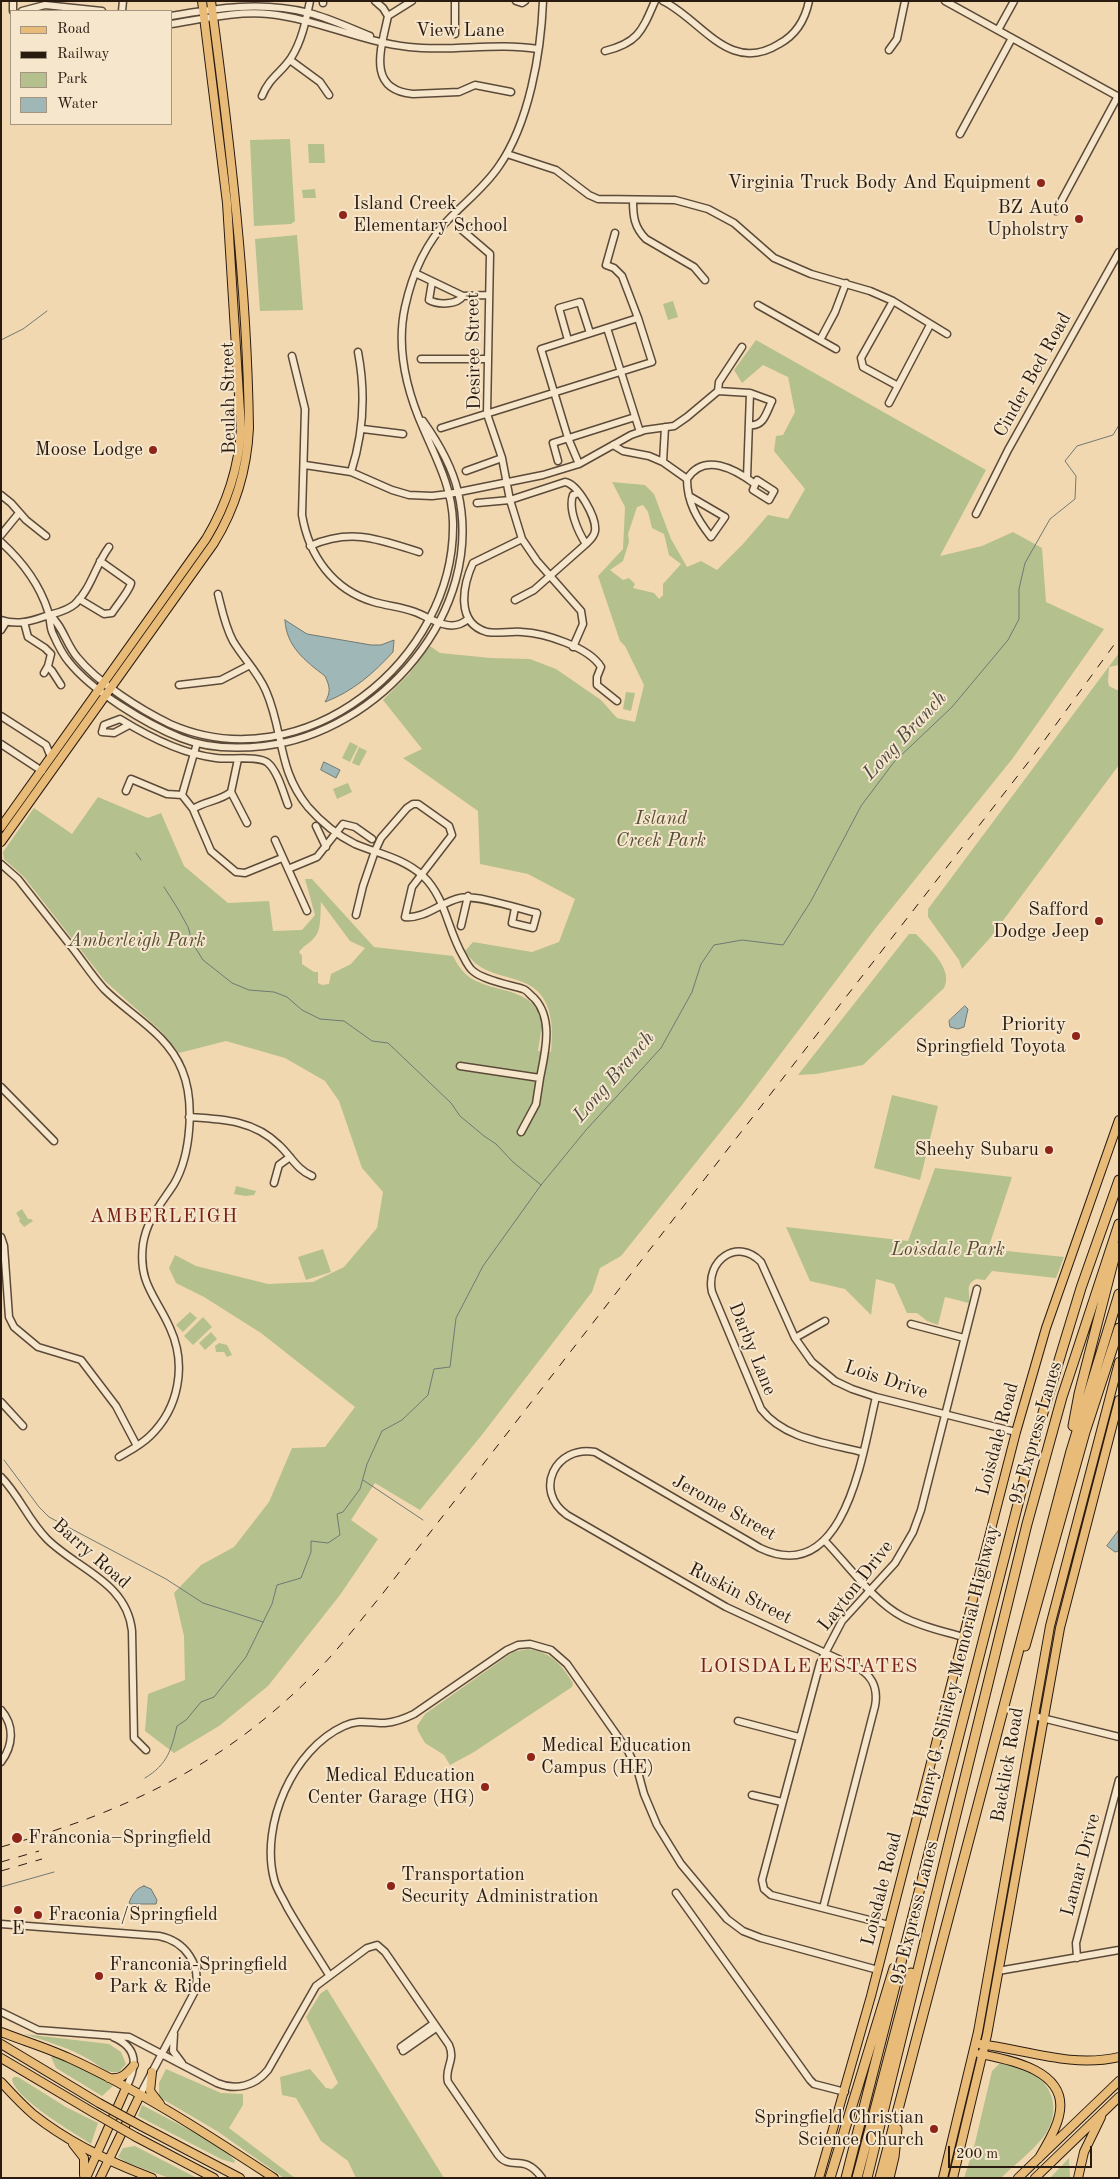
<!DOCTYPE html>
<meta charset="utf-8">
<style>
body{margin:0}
#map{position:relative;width:1120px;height:2179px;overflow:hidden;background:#f1d8b1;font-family:"Old Standard TT",serif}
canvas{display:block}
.frame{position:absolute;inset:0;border:2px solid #2a1b11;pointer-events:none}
.legend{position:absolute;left:10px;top:10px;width:162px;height:115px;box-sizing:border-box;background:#f6e6cc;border:1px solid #a49581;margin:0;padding:6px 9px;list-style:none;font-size:15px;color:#2a1b11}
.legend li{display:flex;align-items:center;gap:10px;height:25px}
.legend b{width:25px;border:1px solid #a49581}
.scale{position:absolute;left:948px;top:2146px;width:144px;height:22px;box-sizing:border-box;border:2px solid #2a1b11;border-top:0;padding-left:6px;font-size:15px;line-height:18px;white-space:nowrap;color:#2a1b11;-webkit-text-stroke:4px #f6e6cc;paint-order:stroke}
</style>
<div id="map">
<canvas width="1120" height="2179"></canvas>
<div class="frame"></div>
<ul class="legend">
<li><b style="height:6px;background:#e8bc78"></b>Road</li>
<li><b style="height:6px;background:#2a1b11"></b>Railway</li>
<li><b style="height:14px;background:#b5c08f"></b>Park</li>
<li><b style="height:14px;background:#9fb7b6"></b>Water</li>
</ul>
<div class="scale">200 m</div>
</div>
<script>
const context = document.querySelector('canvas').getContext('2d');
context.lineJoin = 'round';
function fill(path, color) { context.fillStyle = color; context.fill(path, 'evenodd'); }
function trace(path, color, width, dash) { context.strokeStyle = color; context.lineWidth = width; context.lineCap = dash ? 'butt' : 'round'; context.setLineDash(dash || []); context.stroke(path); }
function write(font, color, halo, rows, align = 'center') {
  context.font = font + ' "Old Standard TT",serif'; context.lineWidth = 4; context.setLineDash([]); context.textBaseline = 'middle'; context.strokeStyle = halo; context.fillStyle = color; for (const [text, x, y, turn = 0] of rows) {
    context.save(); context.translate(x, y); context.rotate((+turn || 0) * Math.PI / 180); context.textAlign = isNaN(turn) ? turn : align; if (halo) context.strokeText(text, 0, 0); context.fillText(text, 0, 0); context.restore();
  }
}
const green = new Path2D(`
 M290 139 295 221 291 224 254 226 250 140Z
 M324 144 325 163H309L308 144Z
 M315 189 316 198H303L302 190Z
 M297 235 303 310 260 311 255 239Z
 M673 301 678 317 668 320 663 304Z
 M756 340 986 470 940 556 982 546 1013 532 1042 548 1046 602 1104 629 1013 758 875 929 742 1105 621 1256 600 1268 592 1292 481 1436 420 1510 375 1483 351 1520 378 1539 340 1595 268 1686 219 1726 174 1753 145 1731 148 1694 185 1680 184 1636 174 1593 201 1565 234 1547 269 1502 292 1448 325 1447 355 1407 261 1333 204 1297 176 1283 169 1268 175 1255 196 1266 268 1284 313 1282 344 1267 377 1228 383 1192 362 1168 339 1101 325 1081 285 1058 226 1041 179 1053 162 1032 105 981 24 877 4 859 3 852 34 808 72 834 98 797 148 818 161 813 184 866 228 903 269 901 273 931 302 930 315 915 305 879H312L374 947 453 956C458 966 465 976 476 981 500 993 537 989 541 1023 542 1032 539 1042 538 1051L551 1052C554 1022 552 990 517 980 496 973 478 972 465 951L473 942 532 952 559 942 575 899 528 874 480 864 478 811 403 758 422 749 383 700 409 674 430 646 440 653 491 658 530 659 556 669 601 700 617 718 635 722 644 685 625 646 620 641 598 576 623 549 625 507 612 482 645 485 654 494 671 539 687 567 701 561 717 570 743 544 768 515 788 519 805 489 774 451 776 436 783 435 795 412 788 377 763 365 742 383 734 370ZM643 505 648 512 652 528 664 534 669 555 681 564 663 584V595L659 599 654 593 633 588 635 584 629 578 623 580 610 570 623 561 629 542 628 534 637 507ZM321 902 350 941 365 948 351 964 331 974 329 984 322 985 318 983V972H314L302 964V956L299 952C304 945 309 944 314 938 322 931 320 912 321 902Z
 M1119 653V665L1109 667 1108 681 1109 686 1119 691V765L990 938 962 969 959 960 928 917V909Z
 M626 692 635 693 631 711 623 709Z
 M350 742 358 746 350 762 342 758Z
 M359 747 367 751 359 766 352 763Z
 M348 783 352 792 337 799 333 789Z
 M909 934H916C928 947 954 969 944 988L863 1065 816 1074 798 1075Z
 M892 1095 938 1106 920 1180 874 1168Z
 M935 1168 1012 1177 988 1249 1064 1257 1056 1278 992 1271 985 1280 976 1279C964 1285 971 1293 969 1303L945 1297 938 1325 927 1321 917 1313H907L894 1284 876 1279 871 1315 845 1289 810 1281 786 1227 908 1241Z
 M236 1186 256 1191 254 1195 245 1196 234 1194Z
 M22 1209 28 1219H31L33 1221 24 1227 19 1221 20 1219 16 1213Z
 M323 1249 331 1272 306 1280 298 1257Z
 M190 1312 197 1318 183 1332 176 1325Z
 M203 1317 212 1327 193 1345 184 1336Z
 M211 1332 217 1339 205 1350 199 1343Z
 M219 1343 227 1345 232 1355 227 1357 224 1352H216L215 1346Z
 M528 1649C551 1652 561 1664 573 1683L572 1687 474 1752 450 1765 444 1755 425 1743 418 1731 417 1726 425 1714 513 1652Z
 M327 1989 444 2178H356L348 2161 321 2141 296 2098 282 2095 280 2077 310 2069 326 2088 332 2089 338 2083 306 2017 320 1994Z
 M24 2034 109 2044 121 2052 126 2064 119 2072C107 2074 100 2066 90 2060 70 2048 46 2041 24 2034Z
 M54 2056 88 2071 113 2086 102 2096 56 2068 51 2057Z
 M1006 2063C1018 2068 1032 2071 1041 2080 1059 2097 1056 2123 1041 2140 1029 2154 1014 2165 1001 2178H964L974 2147 992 2071 999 2064Z
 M166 2069 221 2093 243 2094V2105L229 2128 295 2178H284L217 2131 159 2097V2083Z
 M14 2077H18L66 2107 98 2123 91 2144C73 2132 15 2099 12 2079Z
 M142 2105 222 2147 235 2161 234 2163 221 2159 138 2116Z
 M135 2146 197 2178H169L128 2163 118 2157 123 2148Z
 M1069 2158 1070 2178H1050Z`);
const water = new Path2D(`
 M285 620 307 634 371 645H381L394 640 393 652C374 673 352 692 325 702 331 692 330 687 325 676 305 661 286 646 285 620Z
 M324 762 340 770 336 778 321 770Z
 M965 1006 968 1009 964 1027 958 1029 950 1027 949 1021Z
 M1119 1530V1551L1115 1552 1107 1546Z
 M144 1886 151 1889 157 1900 156 1904H131L129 1903C132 1895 136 1888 144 1886Z`);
const stream = new Path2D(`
 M1 340 23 329 47 311
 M136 853 141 860
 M164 887 178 909 188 927 193 944 203 960 222 975 232 983 249 990 274 992 287 997 302 1010 320 1019 344 1021 372 1041 388 1043 451 1103 460 1116 484 1136 496 1144 513 1162 541 1185
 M4 1460 39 1507 49 1517 166 1579 203 1603 263 1622
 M363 1480 423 1520
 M145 1778C168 1764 171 1750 177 1726L186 1720 201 1702 214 1697 246 1657 272 1604 277 1585 301 1578 311 1552V1541L328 1543 340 1535 337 1514 343 1512 360 1489 367 1464 382 1431 402 1420 428 1395 434 1369 450 1367 456 1318 483 1266 541 1185 586 1130 661 1048 692 992 701 964 714 945 742 940 783 945 811 901 861 806 894 762 952 707 1008 640 1019 619V589L1025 563 1050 519 1075 499 1076 476 1065 461 1077 446 1113 435 1119 425
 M1 1887 54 1872`);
const minor = new Path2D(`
 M13 1V11
 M375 1 383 8 388 16
 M412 1 388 16C382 46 365 90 413 94L459 92 475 85 511 92
 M455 1V34
 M516 1 522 3 525 1
 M663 1C702 20 729 75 779 44 796 35 805 20 809 1
 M945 1 1119 97
 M323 3V1
 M22 11 45 5 102 11
 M122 11 123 1
 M171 16C217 8 262 1 309 13 329 18 350 28 370 36
 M171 24C203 19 237 11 269 14 317 19 361 42 409 47 452 52 495 42 538 49
 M998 30 1014 1
 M889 50 897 39 905 1
 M605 51C638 43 642 31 655 1
 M290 60 320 82 329 95
 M262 96C269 78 281 73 291 58 302 41 306 20 310 1
 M960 134 1012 38
 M507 154 556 170 589 195 598 199 675 200 708 209 734 223 774 258 811 274 870 291 893 301 947 334
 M633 200C633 216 634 227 646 239L694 267 705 280
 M1056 211 1118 96
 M462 230 490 254 487 414 502 458 510 500 522 539 537 561 581 611 583 624 573 647
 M415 273 463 296
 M432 282 429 300C438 305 457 305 463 296L487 295
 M893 301 861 358 863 367 898 386
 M758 305 836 349
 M607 328 640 432
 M568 340 559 308 580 302 590 333
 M820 340 835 312 846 283
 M292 356 305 409 302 515C309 556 333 590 374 602 388 606 402 607 415 612 433 619 451 634 468 619
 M421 359H487
 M718 391 750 393
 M889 403 930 325
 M665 427 663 462 687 479
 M441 428 652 362 638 318 622 276 614 268 606 265 615 233
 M363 429 403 434
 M613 445 623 451 649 456 663 462
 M558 461 553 443 635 417
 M579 464 568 438 541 349 638 318
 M305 465 351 472 392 490 409 495 432 496 449 494 543 475 579 464 631 435 645 430 674 426 687 417 718 391 719 382 742 347
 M466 471 502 458
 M351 472C364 432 366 394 358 352
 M747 478 750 393 772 401C766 413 764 427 749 425
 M687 479C687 502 697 519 711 537L725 517 689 496
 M687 479C704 452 735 469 755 484
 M757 480 774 491 769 500 753 490Z
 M1 495 11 503 26 520 46 536
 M477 503 510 500 565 482C578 484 597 518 595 531 594 537 590 540 586 544
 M976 514 1008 450 1119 252
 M1 535 19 513
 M522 539 473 563C463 585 455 623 487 632 498 634 511 631 522 632 544 633 589 647 601 667L597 677V685L617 701
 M1 542C23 562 39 583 48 611 51 619 49 626 53 634 57 643 62 654 69 662 92 691 146 724 181 738 206 748 237 749 264 746 379 733 486 612 458 492 452 466 438 442 423 421
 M310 546C351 528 378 539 419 552
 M218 594C222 610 225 626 233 641 243 658 258 672 266 691 284 732 277 769 308 807 321 822 337 835 355 844 379 854 403 858 423 876 446 898 447 929 463 956 465 960 469 968 473 971 483 980 510 985 523 989 527 990 530 995 534 998 554 1019 545 1053 540 1078L460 1066
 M79 599 104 614 112 613C117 605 130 590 131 583L100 561
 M515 600 534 590 586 544C578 532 568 509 573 495L579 493
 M49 614C63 626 66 644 77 657 98 683 141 710 170 724 303 783 456 660 453 522 452 488 437 460 424 430 407 392 396 348 405 307 412 275 425 244 448 220 465 202 485 187 499 166 529 123 541 53 543 1
 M1 620C16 625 29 622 43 617 54 613 66 612 75 604 91 589 96 564 109 547
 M24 622 28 637 45 648 51 654 48 666 44 673
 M1 630 6 622
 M48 667 52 671 61 685
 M179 685 221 680 250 665
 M1 716 46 745 51 757
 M129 725 114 733 102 732 104 725 120 719C149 737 182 754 216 758 229 760 259 755 268 763 278 772 283 792 288 805
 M1 744 42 771
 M126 791 131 779 167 794 182 795
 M231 792 247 823
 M182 795 193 809 211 851 236 872 245 873 282 858
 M182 795 197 743
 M193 809C205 801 220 801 231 792L238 759
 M316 826 326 847
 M275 840 307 911
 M1 864 18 879C36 902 55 926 74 950 84 963 93 977 104 989 131 1016 167 1033 182 1070 195 1101 191 1155 174 1184 161 1204 147 1219 143 1244 138 1284 156 1296 170 1328 187 1365 179 1408 150 1436 141 1445 129 1451 119 1457
 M288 869 317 857 343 824 355 827 372 839
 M356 915 363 886 375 851 381 838 407 808 413 804H418L449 826 452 835 412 887 405 917C425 919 441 902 460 898 475 894 520 909 537 913L533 928 512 923 515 908
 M461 926 468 896
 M1 1087 54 1141
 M189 1117C222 1119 254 1120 279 1145 291 1156 297 1170 312 1176
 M521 1132 536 1104 540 1078
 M274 1183 279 1165 290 1157
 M1 1237 4 1246 9 1317 14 1327 38 1347 81 1360 116 1406 137 1446
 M911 1324 964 1338
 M795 1338 825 1321
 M1 1402 23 1426
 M862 1452C827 1443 784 1439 761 1409L712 1292C705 1261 737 1237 761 1262L795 1338 812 1362 835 1381 852 1389 876 1397 1016 1432
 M1 1477C19 1495 28 1520 47 1539 77 1569 127 1582 132 1631L134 1738 146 1750
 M825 1541C848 1565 874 1602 903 1617 922 1627 943 1631 963 1637
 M1 1710C15 1726 13 1746 1 1762
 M1034 1716 1119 1737
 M738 1721 799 1737
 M752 1795 782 1802
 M676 1893 810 2080 814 2084 845 2092
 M823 1908 875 1706C878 1690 874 1678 860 1669L726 1607 567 1515C533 1491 555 1445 595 1452L760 1548C846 1589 863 1450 876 1397
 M1 1924 159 1936C185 1941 202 1965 195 1991L140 2095
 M889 1925 771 1895 764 1889 762 1880 820 1663 842 1621 895 1563 913 1532 921 1510 977 1289
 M1077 1958 1076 1943 1119 1780
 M998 1971 1119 1950
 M329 1975C315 1952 300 1930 287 1907 283 1898 276 1889 274 1879 260 1825 293 1749 344 1726 358 1719 370 1723 385 1723 396 1722 404 1719 414 1714L507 1650 518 1645 530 1644 551 1650 567 1664 628 1751 638 1772 644 1794 657 1825 681 1864 727 1919 743 1931 761 1938 878 1970
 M1 2012 38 2030 129 2037 217 2083C236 2091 255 2086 268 2070L316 1986 367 1948 377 1945 385 1952 449 2045C456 2061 444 2068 448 2082L498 2155C512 2172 523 2152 542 2178
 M174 2034 173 2051 182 2063
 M113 2037C139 2048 137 2066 126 2088
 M401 2047 433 2024
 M403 2051 436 2028`);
const major = new Path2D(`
 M1 827 206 539C227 504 239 468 241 428L227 203 202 1
 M1 842 214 543C236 507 247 470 249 428 247 285 230 143 211 1
 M1 2032C24 2041 47 2048 69 2058 141 2091 208 2135 274 2178
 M1 2044 99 2103
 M980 2044C1027 2050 1071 2068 1119 2057
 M980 2054C1011 2060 1070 2071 1059 2116 1056 2131 1046 2145 1039 2158
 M1 2058 94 2113
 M152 2072 150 2091 160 2104
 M109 2078C122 2080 127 2073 134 2065
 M1 2082C12 2094 22 2105 34 2115 68 2142 112 2163 152 2178
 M141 2126 240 2178
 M136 2137 214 2178
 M73 2144 84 2158V2175
 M86 2178 126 2088
 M100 2178 140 2095
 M819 2178 871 1996 1016 1432 1046 1328 1119 1120
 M943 2178 978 2032 1050 1626 1119 1362
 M953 2178 987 2035 1060 1628 1119 1400
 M1018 2178 1119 2081
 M1035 2178 1119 2097
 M1078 2178 1084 2152 1101 2117`);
const highway = new Path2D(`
 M1073 1426 1079 1394 1117 1247
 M1025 1646 1085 1432 1119 1328
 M830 2178 894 1968
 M846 2178 1032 1449 1081 1288 1119 1180
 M857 2178 911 1973
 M867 2178 1027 1524 1062 1397 1119 1224
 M880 2178 1071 1451 1119 1294
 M889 2178 894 2157 897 2129`);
const rail = new Path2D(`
 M1 1847C127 1811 223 1766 316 1672 339 1649 359 1622 380 1597L1030 760 1119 638
 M1 1862 39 1851
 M1 1871 42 1859`);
const majorBridge = new Path2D(`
 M99 2103 141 2126
 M94 2113 136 2137`);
const markers = [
 [1041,183,5,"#8f2418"],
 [343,215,5,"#8f2418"],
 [1079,219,5,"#8f2418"],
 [153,450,5,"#8f2418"],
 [1099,921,5,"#8f2418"],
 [1076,1036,5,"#8f2418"],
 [1049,1150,5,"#8f2418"],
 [531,1757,5,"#8f2418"],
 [485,1787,5,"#8f2418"],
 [17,1838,6,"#8f2418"],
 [391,1886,5,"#8f2418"],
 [18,1910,5,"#8f2418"],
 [38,1915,5,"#8f2418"],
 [99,1976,5,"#8f2418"],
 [934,2129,5,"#8f2418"]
];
const streetNames = [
 ["View Lane",460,31],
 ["Desiree Street",474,351,-91],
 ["Cinder Bed Road",1033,375,-61],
 ["Beulah Street",229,398,-91],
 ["Darby Lane",752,1349,68],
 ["Lois Drive",886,1380,18],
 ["95 Express Lanes",1036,1433,-74],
 ["Loisdale Road",998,1439,-75],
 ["Jerome Street",724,1508,29],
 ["Barry Road",91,1554,41],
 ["Layton Drive",856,1586,-52],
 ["Ruskin Street",740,1594,27],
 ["Henry G. Shirley Memorial Highway",957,1672,-76],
 ["Backlick Road",1008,1765,-80],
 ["Lamar Drive",1081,1865,-75],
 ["Loisdale Road",882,1889,-76],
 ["95 Express Lanes",915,1913,-76]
];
const poiNames = [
 ["Virginia Truck Body And Equipment",1031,183],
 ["Island Creek",353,204,"left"],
 ["Elementary School",353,226,"left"],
 ["BZ Auto",1069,208],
 ["Upholstry",1069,230],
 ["Moose Lodge",143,450],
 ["Safford",1089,910],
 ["Dodge Jeep",1089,932],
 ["Priority",1066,1025],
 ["Springfield Toyota",1066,1047],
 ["Sheehy Subaru",1039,1150],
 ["Medical Education",541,1746,"left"],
 ["Campus (HE)",541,1768,"left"],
 ["Medical Education",475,1776],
 ["Center Garage (HG)",475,1798],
 ["Franconia–Springfield",28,1838,"left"],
 ["Transportation",401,1875,"left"],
 ["Security Administration",401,1897,"left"],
 ["Fraconia/Springfield",48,1915,"left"],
 ["E",18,1929,"center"],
 ["Franconia-Springfield",109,1965,"left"],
 ["Park & Ride",109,1987,"left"],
 ["Springfield Christian",924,2118],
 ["Science Church",924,2140]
];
const parkNames = [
 ["Island",661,819],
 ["Creek Park",661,841],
 ["Amberleigh Park",137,941],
 ["Loisdale Park",948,1250]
];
const waterNames = [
 ["Long Branch",905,736,-47],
 ["Long Branch",614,1077,-49]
];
const neighbourhoodNames = [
 ["AMBERLEIGH",164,1217],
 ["LOISDALE ESTATES",809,1667]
];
fill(green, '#b5c08f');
fill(water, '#9fb7b6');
trace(water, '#707974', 1);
trace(stream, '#707974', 1);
trace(minor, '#5c4a39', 9);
trace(major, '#2a1b11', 10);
trace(highway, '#2a1b11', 11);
trace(minor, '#f6e6cc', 6);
trace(major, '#e8bc78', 8);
trace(highway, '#e8bc78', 9);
trace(rail, '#2a1b11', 1, [9, 9]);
trace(majorBridge, '#2a1b11', 10, []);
trace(majorBridge, '#e8bc78', 8);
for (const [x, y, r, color] of markers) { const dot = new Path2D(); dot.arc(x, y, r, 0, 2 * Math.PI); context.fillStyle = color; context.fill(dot); trace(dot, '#f6e6cc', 2); }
write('19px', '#2a1b11', '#f6e6cc', streetNames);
write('19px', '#2a1b11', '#f6e6cc', poiNames, 'right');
write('italic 19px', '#544d37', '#f6e6cc', parkNames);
write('italic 20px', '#4d4a43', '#f6e6cc', waterNames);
context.letterSpacing = '1px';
write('20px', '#7a1f14', '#f6e6cc', neighbourhoodNames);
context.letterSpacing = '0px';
</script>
